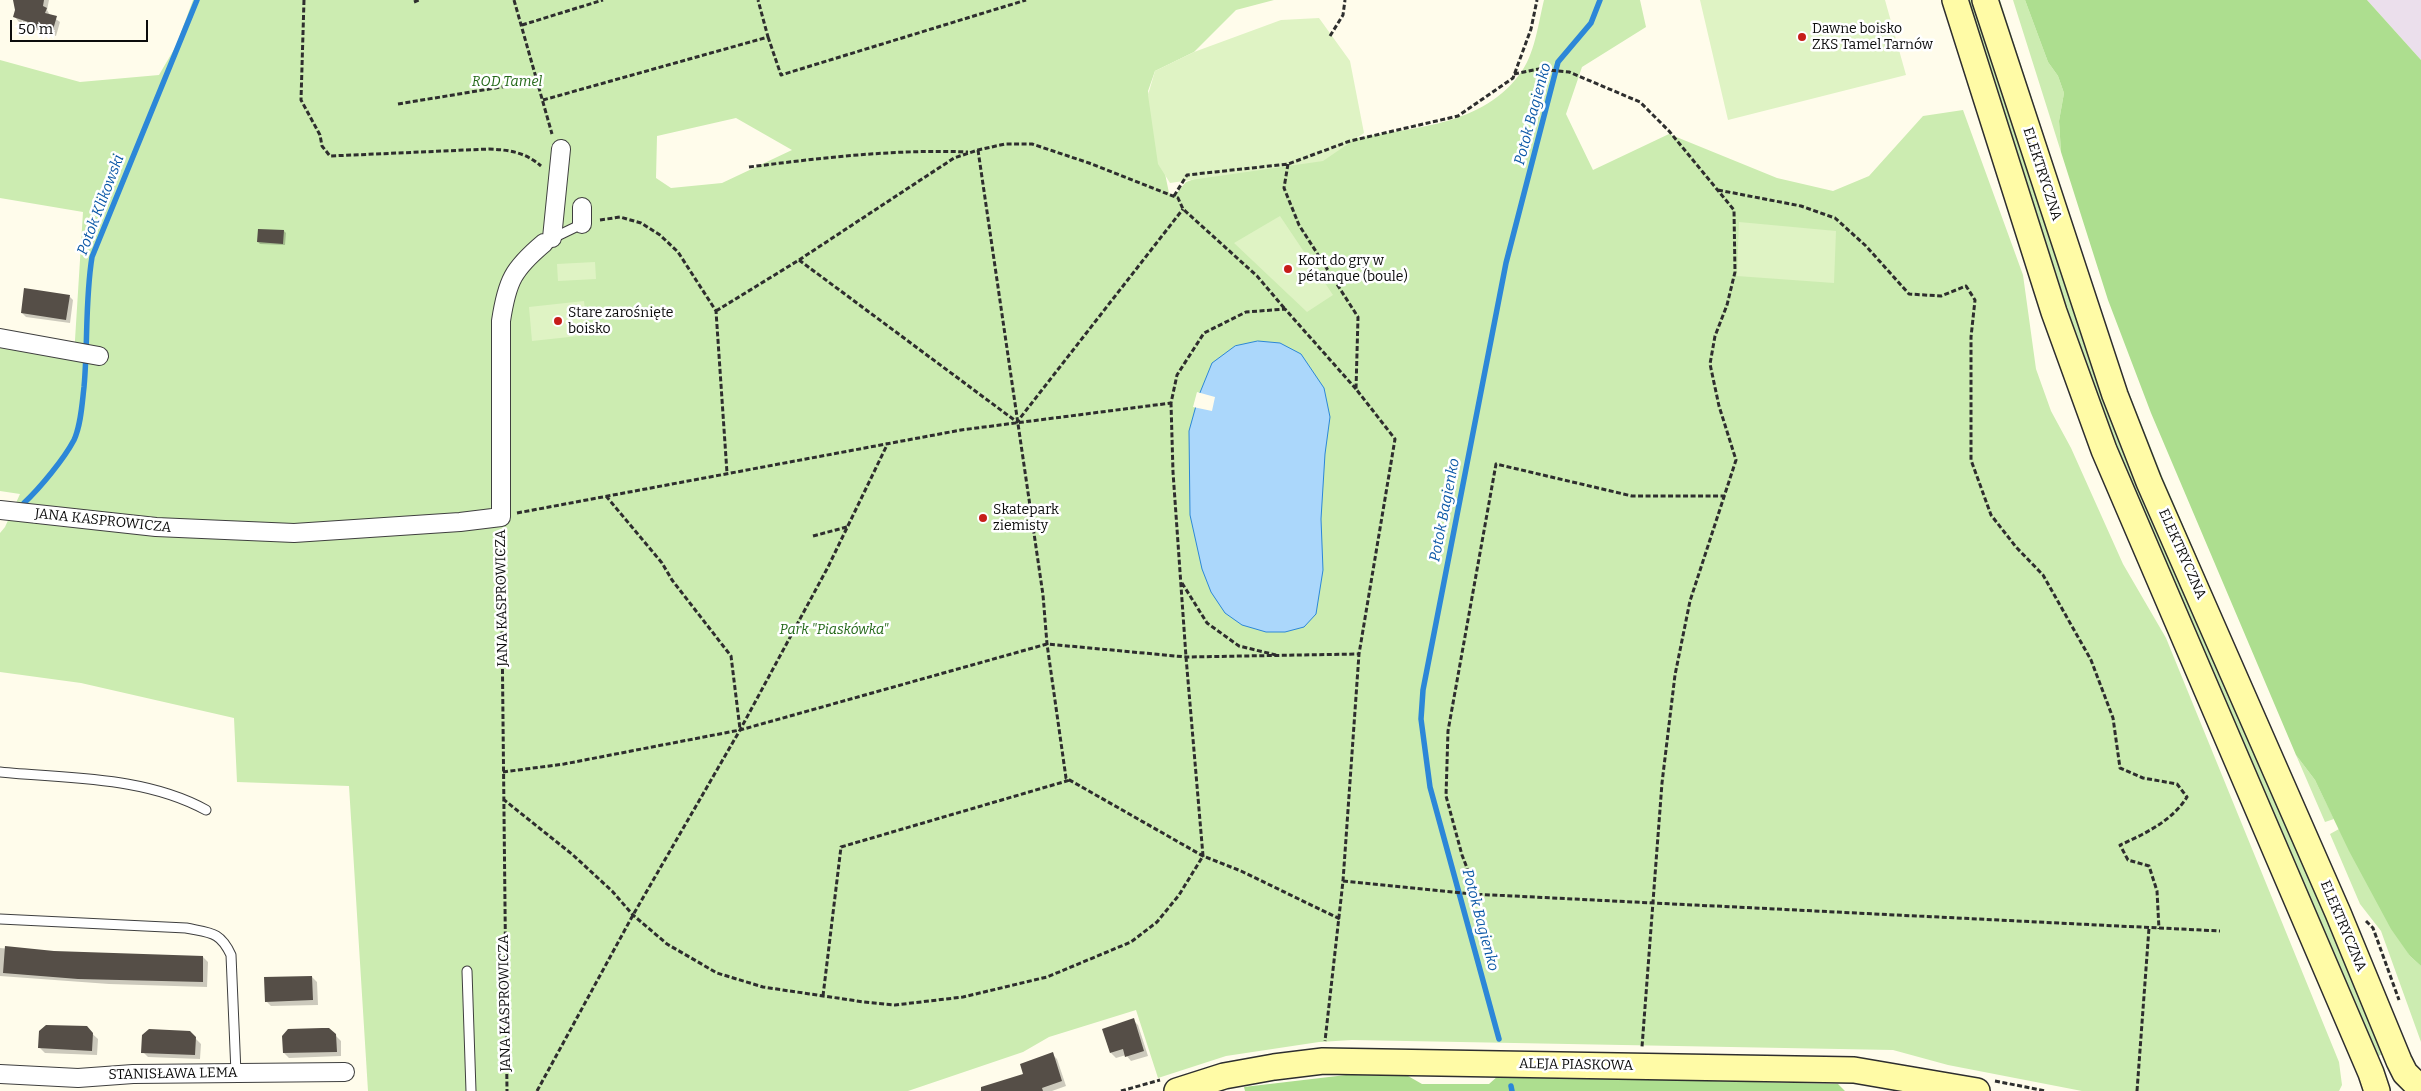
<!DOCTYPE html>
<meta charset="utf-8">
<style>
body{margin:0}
#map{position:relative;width:2421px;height:1091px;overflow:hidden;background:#fffceb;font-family:Bitter,serif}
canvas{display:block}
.scale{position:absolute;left:10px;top:20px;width:138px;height:22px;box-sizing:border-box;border:2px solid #0c0c0c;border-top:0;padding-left:6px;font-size:15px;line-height:18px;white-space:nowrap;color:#0c0c0c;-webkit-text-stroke:4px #fff;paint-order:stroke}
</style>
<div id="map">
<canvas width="2421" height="1091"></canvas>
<div class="scale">50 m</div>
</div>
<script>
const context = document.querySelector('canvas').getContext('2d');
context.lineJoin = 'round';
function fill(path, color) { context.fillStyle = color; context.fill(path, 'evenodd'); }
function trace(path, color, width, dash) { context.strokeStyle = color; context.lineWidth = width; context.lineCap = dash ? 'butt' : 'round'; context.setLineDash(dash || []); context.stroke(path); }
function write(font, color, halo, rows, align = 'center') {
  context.font = font + ' Bitter,serif'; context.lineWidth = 5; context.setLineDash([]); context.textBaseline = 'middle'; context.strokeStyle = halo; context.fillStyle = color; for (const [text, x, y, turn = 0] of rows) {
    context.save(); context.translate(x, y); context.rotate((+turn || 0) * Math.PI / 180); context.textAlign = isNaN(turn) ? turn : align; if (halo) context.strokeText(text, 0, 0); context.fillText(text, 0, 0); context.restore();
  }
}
const industrial = new Path2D(`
 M2367 0H2421V60Z`);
const green = new Path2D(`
 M193 0H1274L1236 10 1194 52 1155 71 1148 91 1169 193 1174 196 1186 182 1200 177C1247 165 1295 152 1343 141 1403 127 1478 130 1519 75 1535 55 1538 24 1544 0H1640L1646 27 1582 67 1566 114 1593 170 1669 134 1777 178 1833 191 1869 176 1923 116 1963 110 2023 275 2036 369 2051 411 2071 448 2123 564 2166 638 2339 1062 2342 1085 2339 1091H2082L1948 1065 1893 1050 1352 1040 1319 1042 1226 1056 1158 1078 1136 1010 1049 1037 1023 1052 908 1091H368L349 786 237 782 234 718 81 683 0 672V533L5 527 20 494 0 491V346L74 356 83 212 0 198V60L80 82 159 75 176 46ZM736 118 792 150 722 183 671 188 656 178 657 136Z
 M1965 0H1975L2222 677 2384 1053 2375 1058 2145 524 2068 322Z
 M1997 0H2000L2119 367 2162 476 2312 825 2193 560 2110 354Z
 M2013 0H2025L2048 62 2058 76 2064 93 2059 121 2061 152Z
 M2296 755 2315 780 2334 819 2325 822Z
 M2339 829 2410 956 2421 966V1042L2381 931 2360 904 2330 834Z`);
const forest = new Path2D(`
 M2025 0H2367L2421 60V966L2410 956 2391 929 2349 851 2315 780 2296 755 2151 413 2108 300 2061 152 2059 121 2064 93 2058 76 2048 62Z
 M1346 1075 1408 1076 1422 1084H1489L1498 1076 1838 1084 1845 1091H1245L1244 1087Z`);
const pitch = new Path2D(`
 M1700 0H1885L1906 75 1728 120Z
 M1319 18 1350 61 1364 133 1323 161 1170 183 1158 164 1148 95 1155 71 1194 52 1281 20Z
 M1280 216 1333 295 1307 312 1234 243Z
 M1739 222 1836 231 1834 283 1737 276Z
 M595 262 596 279 558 281 557 264Z
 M584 301 588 335 532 341 529 307Z`);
const water = new Path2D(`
 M1258 341 1280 343 1301 354 1324 388 1330 417 1325 454 1321 519 1323 570 1316 614 1304 627 1285 632H1266L1242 625 1225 613 1211 592 1202 569 1190 515 1189 431 1199 395 1212 363 1235 346Z`);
const pier = new Path2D(`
 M1197 392 1215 397 1212 411 1193 407Z`);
const shadow = new Path2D(`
 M18 0H49L47 10 50 15 60 22 56 36 36 30 31 25 19 22 15 17Z
 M284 231 286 233 285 245 260 244 258 242Z
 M69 296 73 300 70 323 26 317 22 313Z
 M0 948 54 953 203 957 208 962 207 987 109 984 0 976Z
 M312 977 317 982 318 1005 271 1006 266 1001Z
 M1133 1020 1138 1025 1148 1056 1131 1061 1126 1055 1116 1058 1111 1053Z
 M86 1028 98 1039 97 1055 45 1053 40 1048Z
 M329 1029 341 1041V1056L289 1058 284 1053Z
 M189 1032 201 1044 200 1059 148 1057 143 1052Z
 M1052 1054 1057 1059 1066 1086 1052 1091H979L1025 1075Z`);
const stream = new Path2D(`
 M24 503C40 488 64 459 74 440 81 425 82 404 84 387 88 344 85 300 92 257L197 0
 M1499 1039 1430 787 1421 719 1423 690 1506 263 1558 62 1591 23 1600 0
 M1511 1086 1512 1091`);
const building = new Path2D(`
 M13 0H44L43 6 47 8 45 13 57 16 52 33 30 26 31 23 13 17 15 10Z
 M258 229 284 230 283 244 257 242Z
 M24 288 70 295 66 320 21 313Z
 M5 946 54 951 203 956V982L78 979 3 973Z
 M312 976 313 1000 265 1002 264 977Z
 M1134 1018 1144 1051 1125 1057 1123 1049 1110 1053 1102 1029Z
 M46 1025 87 1026 93 1033 92 1051 38 1048 39 1031Z
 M322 1028H329L336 1034 337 1052 283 1053 282 1036 288 1029Z
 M149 1029 190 1031 196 1037 195 1055 141 1053 142 1035Z
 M1053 1052 1062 1081 1042 1088 1043 1091H981V1087L1023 1074 1020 1064Z`);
const path = new Path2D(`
 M304 0 301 100 320 135 322 146 330 156 489 149C509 150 525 152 541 166
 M514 0 552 134
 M414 2 419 0
 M522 25 603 0
 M1330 36 1343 15 1345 0
 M768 37 781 75 1026 0
 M1514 74 1539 69 1569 72 1640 102 1669 131 1734 210 1735 272 1727 305 1715 336 1710 364 1719 406 1736 460 1690 601 1675 675 1662 783 1642 1047
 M543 100 768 37 758 0
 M398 104 538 81
 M978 150 1043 595 1047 644 1066 778 1203 856 1241 871 1340 919
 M1288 164 1284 188 1299 225 1358 317 1356 389 1395 439 1359 654 1343 881 1325 1041
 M749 167C821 158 894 149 968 152
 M1718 190 1801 206 1835 218 1866 246 1909 294 1941 296 1966 286 1975 300 1971 337V460L1991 515 2016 547 2043 575 2091 660 2113 718 2120 768 2143 778 2177 784 2187 797C2173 820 2145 834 2120 845L2128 860 2149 866 2157 891 2159 929
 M1174 196 1187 175 1288 164 1350 141 1458 116 1513 78 1531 29 1537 0
 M600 220 620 217 641 223 660 235 678 252 716 311 727 473
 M799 260 1017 422 1183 209
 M716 311 799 260 954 158 978 150 1005 144H1032L1089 163 1178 198 1183 209 1257 276 1285 309
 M606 496 662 563 672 580 731 656 740 729
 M517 513 961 430 1171 403 1177 375 1204 333 1246 312 1285 309 1356 389
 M501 534 507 1091
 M813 536 847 527
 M1182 583 1207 623 1239 646 1276 655
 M503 772 564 764 740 730 1047 644 1186 657 1359 654
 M503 799 573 855 612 891 633 915 667 944 717 973 763 987 864 1002 895 1005 963 997 1047 977 1131 942 1157 922 1179 895 1203 856 1186 657 1173 472 1171 403
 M1343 881 1472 894 2220 931
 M1477 894 1462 855 1446 796 1448 731 1496 464 1632 496H1725
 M2366 921 2373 928 2399 1000
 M823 996 841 847 1070 780
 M1995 1081 2046 1091
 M537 1091 633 915 740 730 828 567 888 443
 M1121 1091 1160 1080
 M2137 1091 2149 928`);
const lane = new Path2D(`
 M551 239 582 224
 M0 772C69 779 144 776 206 810
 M0 919 186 928C210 933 220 931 231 955L236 1073
 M467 971 471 1091`);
const street = new Path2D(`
 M582 207V224
 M552 238 561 149
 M0 338 99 356
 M0 510 156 527 294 533 460 522 501 517V321C507 281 513 269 544 243
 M0 1074 78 1078 133 1074 345 1072`);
const secondary = new Path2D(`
 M1955 0 2054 312 2104 450 2371 1073 2377 1091
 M1985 0 2115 395 2149 482 2338 913 2399 1061 2405 1073 2421 1089
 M1177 1091 1224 1076 1274 1067 1323 1061 1854 1070 1977 1091`);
const markers = [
 [1802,37,5,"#c61d19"],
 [1288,269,5,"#c61d19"],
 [558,321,5,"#c61d19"],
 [983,518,5,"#c61d19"]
];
const poiNames = [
 ["Dawne boisko",1812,29],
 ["ZKS Tamel Tarnów",1812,45],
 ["Kort do gry w",1298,261],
 ["pétanque (boule)",1298,277],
 ["Stare zarośnięte",568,313],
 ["boisko",568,329],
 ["Skatepark",993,510],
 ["ziemisty",993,526]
];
const parkNames = [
 ["ROD Tamel",507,82],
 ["Park \"Piaskówka\"",834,630]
];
const streetNames = [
 ["ELEKTRYCZNA",2042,174,72],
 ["JANA KASPROWICZA",103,521,6],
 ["ELEKTRYCZNA",2182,554,66],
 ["JANA KASPROWICZA",502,598,-91],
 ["ELEKTRYCZNA",2343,926,67],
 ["JANA KASPROWICZA",505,1003,-91],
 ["ALEJA PIASKOWA",1576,1065,1],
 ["STANISŁAWA LEMA",173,1074,-1]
];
const waterNames = [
 ["Potok Bagienko",1533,114,-75],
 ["Potok Klikowski",101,205,-69],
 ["Potok Bagienko",1445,510,-79],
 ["Potok Bagienko",1480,920,75]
];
fill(industrial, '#ebdfec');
fill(green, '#ccecb1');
fill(forest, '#adde8f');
fill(pitch, '#dff3c4');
fill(water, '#abd7fb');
trace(water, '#2c87d8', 1);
fill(pier, '#fffceb');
fill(shadow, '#0003');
trace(stream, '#2c87d8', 5.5);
fill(building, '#554e47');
trace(lane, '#3f3f3f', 11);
trace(street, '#3f3f3f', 20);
trace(secondary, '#2e2e2e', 28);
trace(path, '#2e2e2e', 3, [5, 2.5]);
trace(lane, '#fff', 9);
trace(street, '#fff', 18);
trace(secondary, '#fffba6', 25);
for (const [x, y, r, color] of markers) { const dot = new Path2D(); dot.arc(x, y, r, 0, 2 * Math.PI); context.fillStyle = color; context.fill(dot); trace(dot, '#fff', 2); }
write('14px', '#0c0c0c', '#fff', poiNames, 'left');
write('italic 14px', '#236818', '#fff', parkNames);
write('14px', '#0c0c0c', '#fff', streetNames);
write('italic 15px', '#0c58a7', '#fff', waterNames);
</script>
